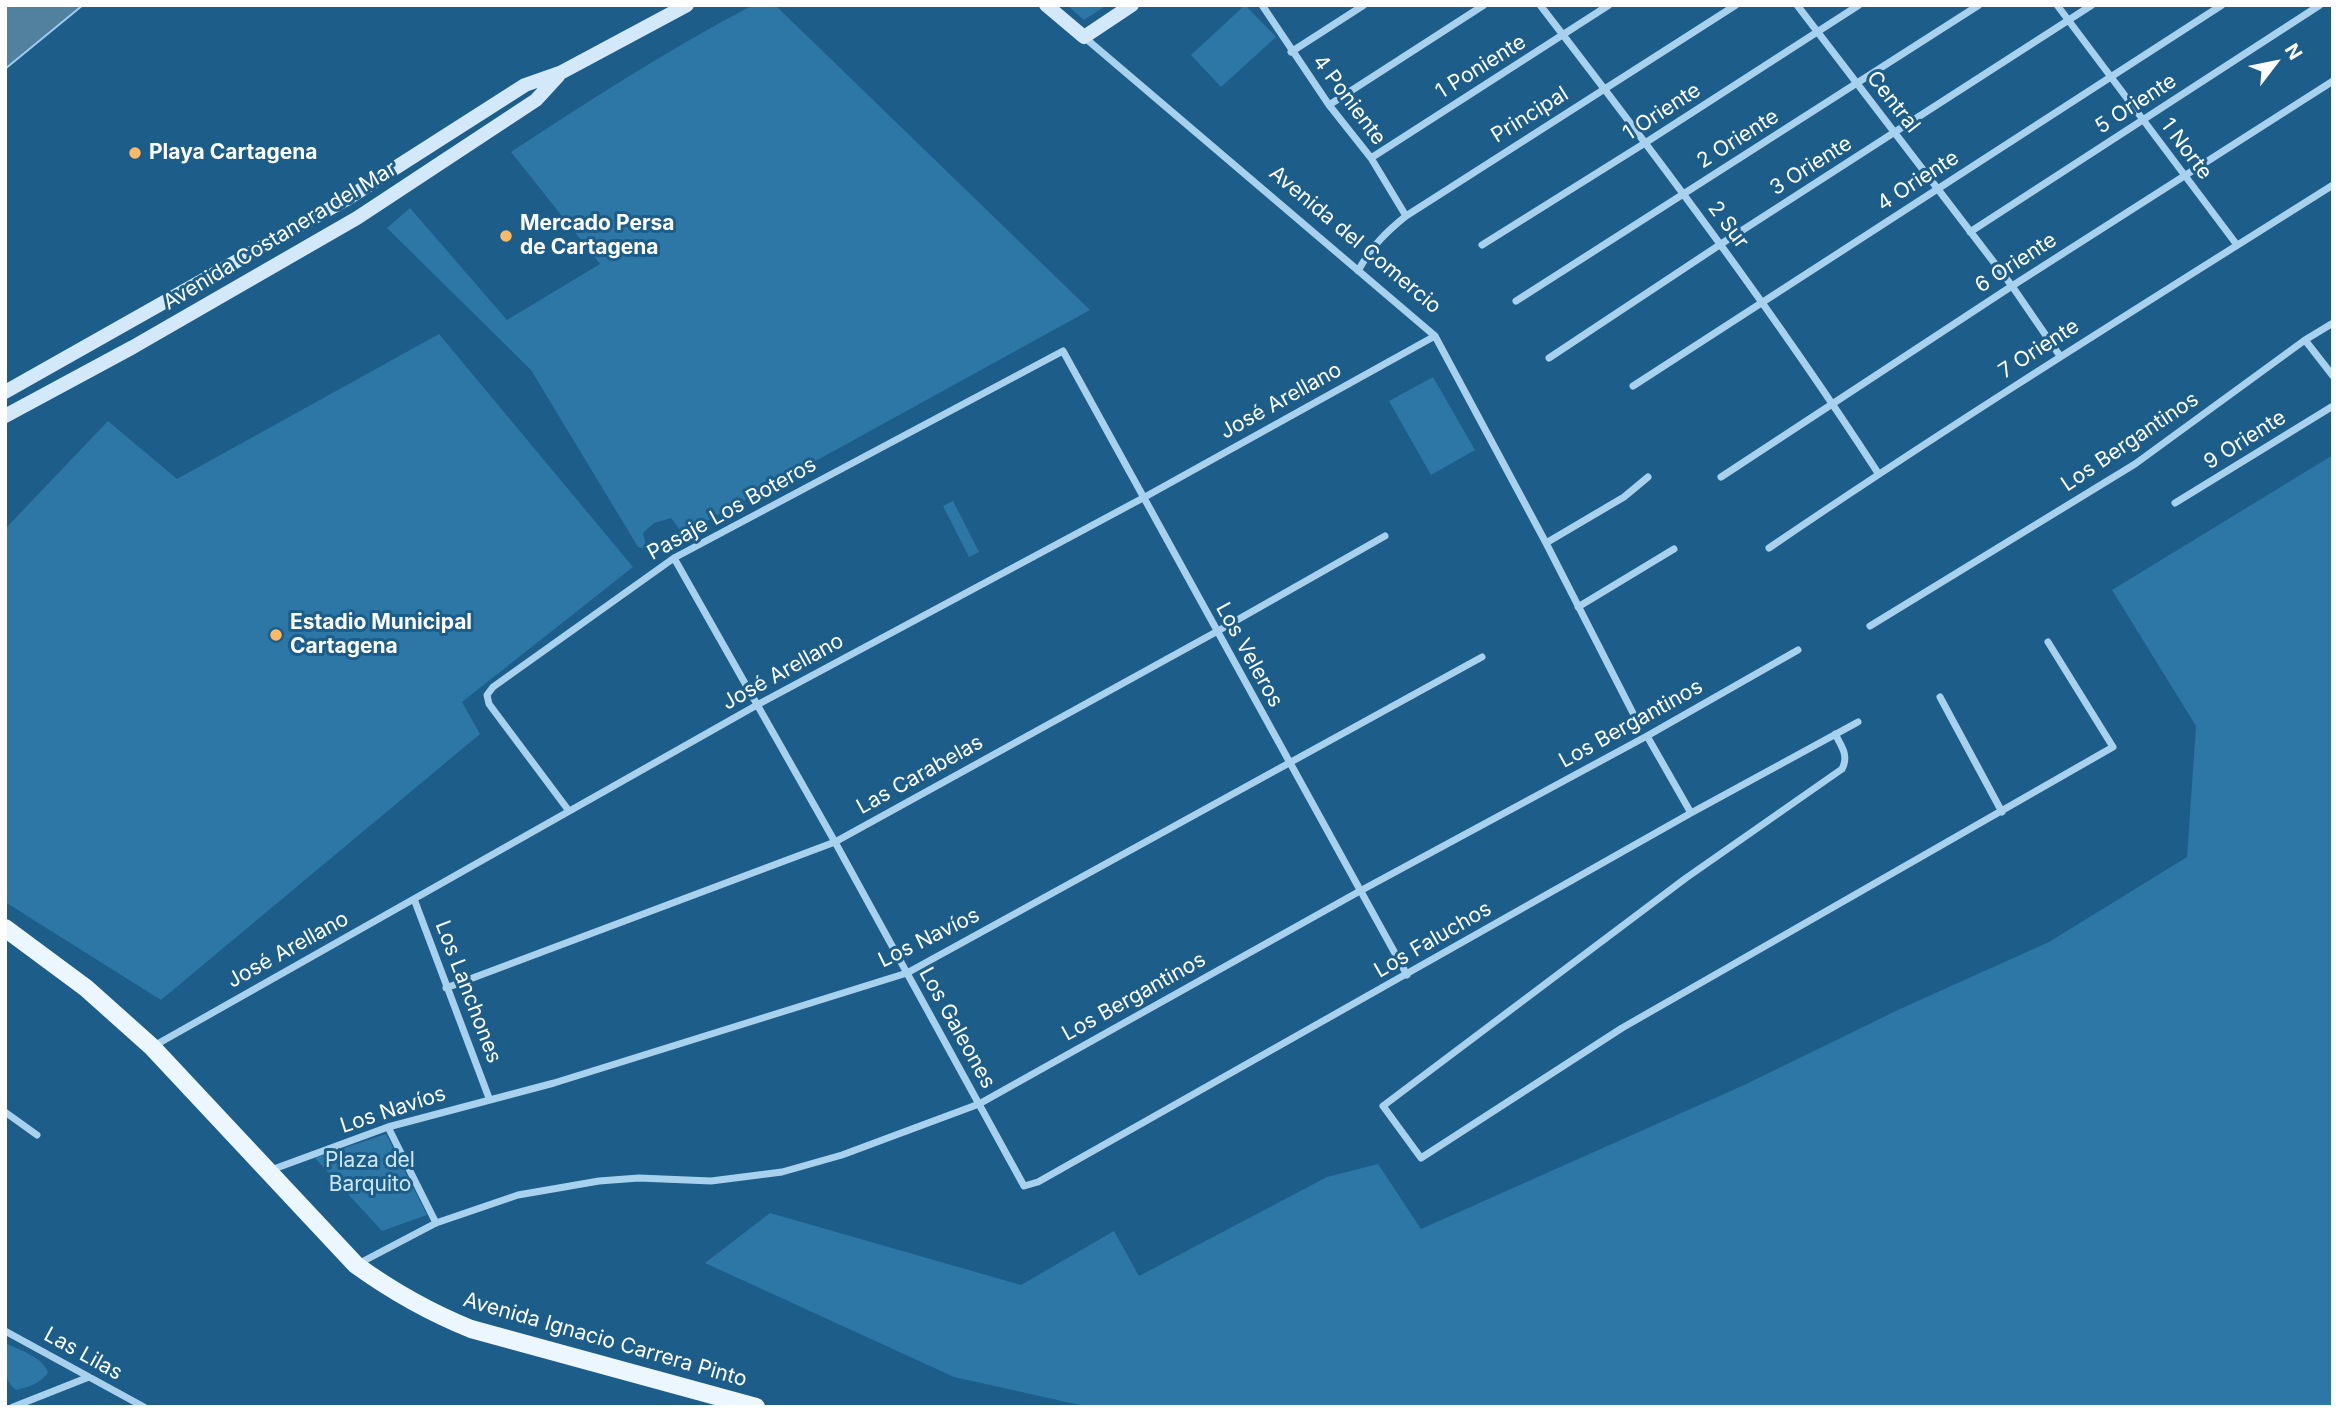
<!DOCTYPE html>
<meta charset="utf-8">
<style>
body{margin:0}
#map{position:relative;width:2338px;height:1412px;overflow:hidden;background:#1c5d8a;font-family:Inter,sans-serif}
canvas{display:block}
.frame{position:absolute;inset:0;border:7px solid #fff;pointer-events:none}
.north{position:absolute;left:2240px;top:28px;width:70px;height:70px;-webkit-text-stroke:5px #1c5d8a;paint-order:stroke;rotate:58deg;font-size:19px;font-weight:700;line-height:28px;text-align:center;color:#fff}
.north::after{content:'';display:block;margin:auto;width:24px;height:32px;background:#fff;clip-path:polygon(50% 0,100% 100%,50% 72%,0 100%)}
</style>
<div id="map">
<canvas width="2338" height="1412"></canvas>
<div class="frame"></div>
<div class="north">N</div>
</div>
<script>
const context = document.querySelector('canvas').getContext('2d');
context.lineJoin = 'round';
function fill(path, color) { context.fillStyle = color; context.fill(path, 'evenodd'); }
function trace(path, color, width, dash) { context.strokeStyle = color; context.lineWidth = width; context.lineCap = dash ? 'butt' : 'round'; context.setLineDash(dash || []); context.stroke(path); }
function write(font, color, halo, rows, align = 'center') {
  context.font = font + ' Inter,sans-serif'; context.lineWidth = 6; context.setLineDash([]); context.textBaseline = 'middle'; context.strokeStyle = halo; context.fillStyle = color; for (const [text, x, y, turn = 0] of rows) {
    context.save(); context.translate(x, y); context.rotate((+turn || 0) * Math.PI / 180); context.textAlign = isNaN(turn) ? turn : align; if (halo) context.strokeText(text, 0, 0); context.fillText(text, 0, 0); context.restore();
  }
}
const green = new Path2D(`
 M753 5H775L1090 310 683 534 671 518 654 523 643 533 647 549 638 547 531 370 387 228 410 208 507 320 600 264 511 152C590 100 669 49 753 5Z
 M1067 5H1107L1084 20Z
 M1245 5 1276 37 1221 87 1191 55Z
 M439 334 633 567 462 702 480 734 161 1000 5 902V529L108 421 177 479Z
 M1433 377 1475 450 1431 475 1389 401Z
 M2333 455V1407H1089L954 1377 705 1263 770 1213 1021 1285 1114 1231 1139 1276 1327 1177 1378 1164 1421 1229 1742 1086 1900 1009 2049 942 2187 857 2196 726 2112 590Z
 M953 501 979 552 969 557 943 506Z
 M386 1134 427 1215 382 1231 315 1158Z
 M5 1343C19 1350 44 1357 48 1373 39 1384 29 1387 16 1390 1 1378 5 1361 5 1343Z`);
const water = new Path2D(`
 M5 5H83L5 69Z`);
const street = new Path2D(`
 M1262 5 1329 105 1371 158 1406 216
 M1540 5C1658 158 1773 311 1878 473
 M1797 5 2012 286 2060 356
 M2057 5 2237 245
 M1084 37 1435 336 1546 543 1636 719
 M1291 52 1364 5
 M1329 105 1484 5
 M1371 158 1609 5
 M1970 232 2320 5
 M1482 245 1645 143 1859 5
 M1358 271C1371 247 1386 232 1406 216L1736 5
 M1516 301 1979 5
 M2305 340 2333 376
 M1549 358 1721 244 2092 5
 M1633 386 2222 5
 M1721 477 2012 286 2333 81
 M2175 503 2333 406
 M1546 543 1624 497 1648 477
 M1769 548C1954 422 2144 304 2333 185
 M674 558 835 842 1024 1186 1038 1182 1691 813 1858 722
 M1578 607 1674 549
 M1870 626 2135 464 2305 340 2333 323
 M1940 697 2002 812
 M1835 734C1842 747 1849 756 1842 769L1686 878 1383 1106 1421 1158 1622 1028 2113 747 2048 642
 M1647 736 1691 813
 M569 811 489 704 487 695 493 687 674 558 1063 351 1407 975
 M414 899 489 1098
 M446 988 835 842 1216 632 1385 536
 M152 1047 757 705 1143 498 1435 336
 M5 1112 37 1135
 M388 1127 436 1223
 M271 1170 388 1127 554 1083 907 973 1482 657
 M356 1265 436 1223 518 1195 599 1181 639 1178 711 1181 782 1172 842 1155 979 1104 1360 891 1647 736 1798 650
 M5 1331 144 1407
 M13 1407 89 1377`);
const secondary = new Path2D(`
 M1046 5 1084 37 1132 5
 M5 392 345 200 525 85 562 72 687 5
 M5 416 133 347 357 218 536 100 558 76`);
const primary = new Path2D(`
 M5 928 86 988 152 1047 356 1265C392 1291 429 1312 471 1329L756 1407`);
const markers = [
 [135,153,7,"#fdb964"],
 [506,236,7,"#fdb964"],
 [276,635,7,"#fdb964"]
];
const streetNames = [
 ["1 Poniente",1481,67,-32],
 ["4 Poniente",1349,100,53],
 ["Central",1893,102,52],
 ["5 Oriente",2136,104,-33],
 ["1 Oriente",1662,112,-33],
 ["Principal",1530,115,-32],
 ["2 Oriente",1738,139,-32],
 ["1 Norte",2186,149,53],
 ["3 Oriente",1811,166,-32],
 ["4 Oriente",1918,181,-33],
 ["2 Sur",1728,225,53],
 ["Avenida Costanera del Mar",280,236,-31],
 ["Avenida del Comercio",1355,240,40],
 ["6 Oriente",2016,263,-33],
 ["7 Oriente",2039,349,-33],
 ["José Arellano",1281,401,-29],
 ["9 Oriente",2245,440,-32],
 ["Los Bergantinos",2130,442,-34],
 ["Pasaje Los Boteros",732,509,-29],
 ["Los Veleros",1249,655,61],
 ["José Arellano",783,672,-29],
 ["Los Bergantinos",1631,724,-29],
 ["Las Carabelas",920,775,-29],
 ["Los Navíos",929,938,-26],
 ["Los Faluchos",1433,940,-30],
 ["José Arellano",288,950,-29],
 ["Los Lanchones",468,992,69],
 ["Los Bergantinos",1134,997,-29],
 ["Los Galeones",957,1028,61],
 ["Los Navíos",393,1110,-18],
 ["Avenida Ignacio Carrera Pinto",605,1340,16],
 ["Las Lilas",83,1354,29]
];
const poiNames = [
 ["Playa Cartagena",149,153],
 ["Mercado Persa",520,224],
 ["de Cartagena",520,248],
 ["Estadio Municipal",290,623],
 ["Cartagena",290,647]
];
const parkNames = [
 ["Plaza del",370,1161],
 ["Barquito",370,1185]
];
fill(green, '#2c77a6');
fill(water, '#52819f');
trace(water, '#9aceee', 2);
trace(street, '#a7d1ec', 7);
trace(secondary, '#d3e9f9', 14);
trace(primary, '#ecf6ff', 18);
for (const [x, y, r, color] of markers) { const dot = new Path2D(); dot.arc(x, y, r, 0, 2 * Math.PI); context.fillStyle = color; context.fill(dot); trace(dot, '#1c5d8a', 2.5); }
write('21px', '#fff', '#1c5d8a', streetNames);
write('bold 21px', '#fff', '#1c5d8a', poiNames, 'left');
write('21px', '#cce8f9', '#1c5d8a', parkNames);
</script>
